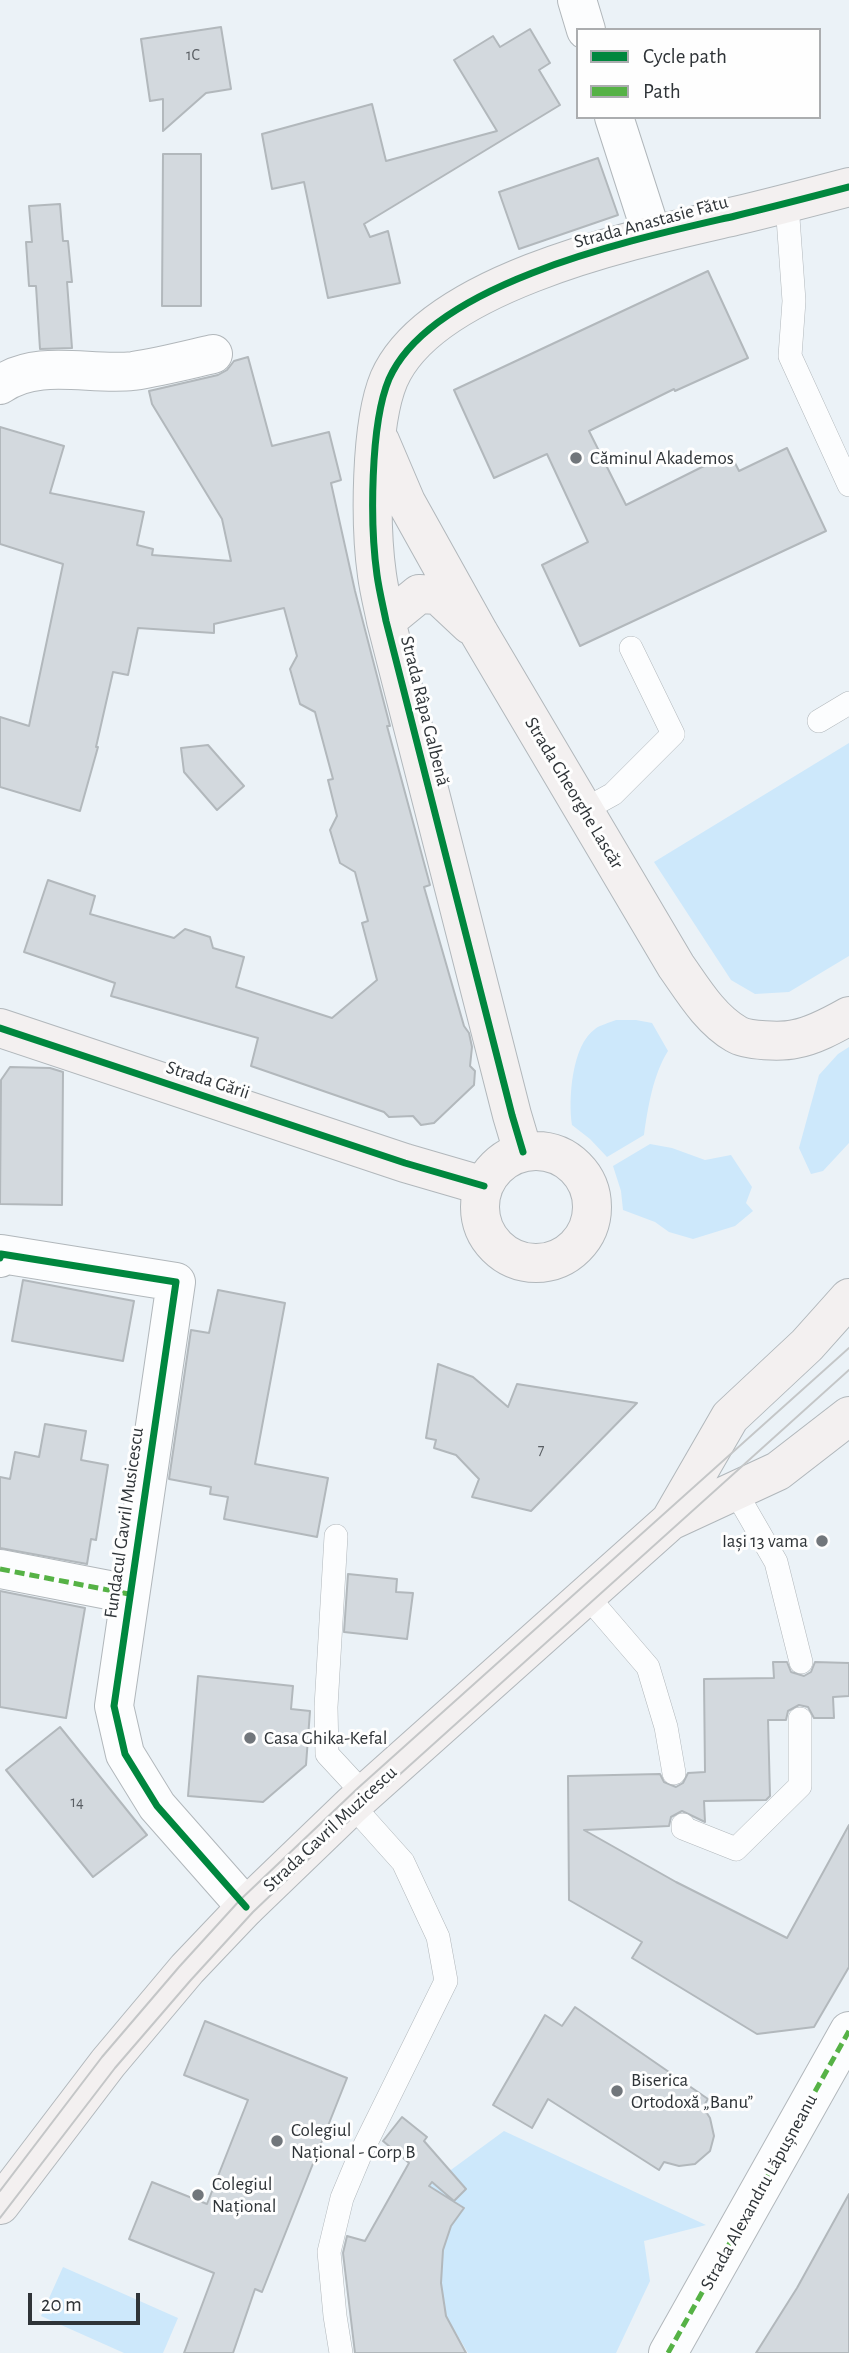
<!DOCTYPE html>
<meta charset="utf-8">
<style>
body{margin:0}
#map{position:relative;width:849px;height:2353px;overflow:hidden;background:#ebf2f7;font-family:"Alegreya Sans",sans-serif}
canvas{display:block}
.legend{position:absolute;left:576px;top:28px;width:245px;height:91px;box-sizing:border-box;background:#fefefe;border:2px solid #abadaf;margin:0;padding:9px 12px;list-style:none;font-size:21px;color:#2f3438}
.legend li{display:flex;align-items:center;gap:14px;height:35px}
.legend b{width:35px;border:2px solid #abadaf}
.scale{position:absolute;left:28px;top:2293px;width:112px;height:32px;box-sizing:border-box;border:4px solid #2f3438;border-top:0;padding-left:9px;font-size:21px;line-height:24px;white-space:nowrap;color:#2f3438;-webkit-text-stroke:5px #fefefe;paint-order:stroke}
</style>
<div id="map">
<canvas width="849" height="2353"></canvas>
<ul class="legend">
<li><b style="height:9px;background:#00873e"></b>Cycle path</li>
<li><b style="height:9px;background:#56b246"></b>Path</li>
</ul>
<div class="scale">20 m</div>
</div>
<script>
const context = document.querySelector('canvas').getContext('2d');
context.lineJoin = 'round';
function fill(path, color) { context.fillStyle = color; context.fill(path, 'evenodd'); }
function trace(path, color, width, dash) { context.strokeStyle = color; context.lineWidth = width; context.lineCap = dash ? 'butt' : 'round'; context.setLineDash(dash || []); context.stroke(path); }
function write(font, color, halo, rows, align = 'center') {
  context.font = font + ' "Alegreya Sans",sans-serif'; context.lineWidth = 6; context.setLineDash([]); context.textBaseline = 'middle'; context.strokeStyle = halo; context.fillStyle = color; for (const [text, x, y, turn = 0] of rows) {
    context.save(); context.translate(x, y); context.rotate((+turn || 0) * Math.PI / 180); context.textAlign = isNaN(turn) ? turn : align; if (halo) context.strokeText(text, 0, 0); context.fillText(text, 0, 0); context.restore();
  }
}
const green = new Path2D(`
 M849 743V956L789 992 755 994 731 980 654 862Z
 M616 1020H636L652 1023 668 1051C653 1075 648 1107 644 1135L607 1157 590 1139 572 1125C568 1099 572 1045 595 1029 600 1025 609 1023 616 1020Z
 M849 1047V1143L823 1171 811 1174 799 1148 819 1075 838 1054Z
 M650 1144 672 1148 705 1160 731 1155 752 1187 746 1203 753 1211 735 1226 693 1239 669 1232 655 1222 623 1210 621 1191 613 1166Z
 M504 2131 706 2225 644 2241 650 2281 616 2353H468L446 2316 441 2283 443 2250 451 2226 464 2208 429 2186Z
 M63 2267 178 2318 163 2353H124L41 2316Z`);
const building = new Path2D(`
 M221 27 231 89 206 93 163 131V99L150 101 141 39Z
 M530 29 550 63 539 70 560 105 364 224 370 237 388 231 400 283 328 298 304 182 272 189 262 134 372 104 386 161 497 131 454 60 493 36 500 47Z
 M163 154H201V306H162Z
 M598 158 618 215 519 249 499 192Z
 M60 204 63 241H68L72 282H67L72 348 40 349 36 286H29L26 242H32L29 206Z
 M708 271 748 358 675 391 674 389 589 431 626 505 730 453 739 471 787 448 826 531 580 646 542 565 588 542 547 454 494 478 454 390Z
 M248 357 272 446 329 432 341 480 331 483 355 591 390 726H387L430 885 424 887 464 1026 469 1033 472 1047 470 1066 475 1071 474 1085 434 1123 421 1125 413 1116 389 1117 384 1112 251 1066 258 1038 111 996 115 983 24 952 48 880 95 896 90 914 174 938 185 929 210 937 213 948 244 957 236 987 332 1018 377 980 362 923 368 921 355 872 340 863 330 830 337 816 328 780 333 779 315 712 300 704 290 669 297 656 284 608 214 624V633L138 628 128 675 113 672 96 747H98L80 811 0 787V717L29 726 63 564 0 544V427L64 446 50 493 144 512 137 545 153 549 152 555 231 561 222 519 152 404 149 391 218 375 227 370 234 361Z
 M208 745 244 786 217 810 184 772 181 748Z
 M10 1067 50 1068 63 1072 62 1205 0 1204 1 1080Z
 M23 1280 134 1301 123 1361 12 1341Z
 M218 1290 285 1303 255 1464 328 1478 317 1537 224 1519 228 1497 210 1494 211 1487 169 1479 191 1330 209 1333Z
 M438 1364 473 1377 508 1407 517 1384 637 1403 531 1511 472 1497 479 1479 456 1455 434 1448 436 1440 426 1438Z
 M45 1424 86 1431 81 1460 108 1465 96 1540 91 1539 87 1564 0 1548V1477L10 1479 15 1452 39 1457Z
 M348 1574 397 1579 396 1592 413 1593 407 1639 344 1632Z
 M0 1591 85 1608 66 1718 0 1707Z
 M773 1662H787L791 1672 804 1676 811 1672 815 1662 849 1663V1696L833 1697 834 1718H814L808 1707 799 1705 788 1711 786 1720H768L770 1796 766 1800 704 1801 705 1822 682 1811 671 1817 669 1826 584 1830 676 1882 787 1938 849 1825V1967L814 2027 757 2034 632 1958 642 1942 569 1900 568 1776 660 1774 664 1782 676 1787 683 1783 688 1773 705 1772 704 1679 774 1678Z
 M198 1676 293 1686 291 1709 310 1711 306 1765 263 1802 188 1796Z
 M60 1727 147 1835 93 1877 6 1770Z
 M575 2007 708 2099 703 2107 710 2118 714 2136 710 2151 695 2164 679 2166 664 2162 659 2170 548 2099 532 2128 493 2105 545 2015 562 2026Z
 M205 2021 347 2078 262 2292 255 2289 233 2353H184L214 2273 129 2239 152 2182 207 2204 248 2100 184 2075Z
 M402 2117 427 2137 424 2141 466 2189 454 2201 432 2182 429 2186 464 2208 451 2226 443 2250 441 2283 446 2316 466 2353H355L343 2253 347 2236 365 2241 409 2163 383 2141Z
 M849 2194V2353H756L797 2288Z`);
const lane = new Path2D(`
 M787 204 794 301 790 356 849 485
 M819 721 849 703
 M584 810 613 794 673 734 631 648
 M735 1491 776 1562 801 1662
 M336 1536 326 1707 327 1754 365 1795
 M587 1596 648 1667 666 1727 674 1773
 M683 1825V1828L736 1849 800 1786V1719
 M341 2353 335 2316 329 2252 342 2198 360 2155 446 1981 438 1937 403 1862 352 1805`);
const street = new Path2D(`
 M577 0 586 30
 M614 117 652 235
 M0 385C38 358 90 376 133 371 160 367 187 360 213 354
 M0 1258 1 1254 176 1282 114 1706 125 1754 157 1806 246 1907
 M0 1569 129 1594
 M668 2353 849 2031`);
const secondary = new Path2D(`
 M380 441 406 502 479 633 676 966C693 990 710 1019 736 1034 747 1041 782 1042 795 1039 813 1036 833 1025 849 1016
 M386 621 419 594 438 595 470 625
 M0 1028 405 1163 484 1186
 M480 1207a56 56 0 1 1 112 0a56 56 0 1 1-112 0Z
 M523 1152 512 1115 386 621C383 606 379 590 377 575 370 526 370 424 389 379 432 281 640 238 735 216 773 207 811 197 849 187
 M670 1521 778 1471 849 1416
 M0 2205 108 2063 187 1969 246 1907 352 1805 670 1521 730 1417 807 1345 849 1298`);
const tram = new Path2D(`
 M0 2191 102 2057 179 1967 240 1900 358 1788 849 1348
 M0 2218 115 2068 190 1981 253 1912 358 1812 849 1370`);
const quiet = new Path2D(`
 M0 1569 129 1594
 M668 2353 849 2031`);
const cycleway = new Path2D(`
 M0 1028 405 1163 484 1186
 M523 1152 512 1115 386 621C383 606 379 590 377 575 370 526 370 424 389 379 432 281 640 238 735 216 773 207 811 197 849 187
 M0 1258 1 1254 176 1282 114 1706 125 1754 157 1806 246 1907`);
const markers = [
 [576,458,7,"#71767b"],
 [822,1541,7,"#71767b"],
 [250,1738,7,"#71767b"],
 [617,2091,7,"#71767b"],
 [277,2141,7,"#71767b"],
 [198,2195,7,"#71767b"]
];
const numberNames = [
 ["1C",193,55],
 ["7",541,1450],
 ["14",77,1802]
];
const streetNames = [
 ["Strada Anastasie Fătu",651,222,-15],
 ["Strada Râpa Galbenă",425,711,76],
 ["Strada Gheorghe Lascăr",574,793,59],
 ["Strada Gării",208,1080,18],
 ["Fundacul Gavril Musicescu",124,1523,-82],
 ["Strada Gavril Muzicescu",330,1829,-43],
 ["Strada Alexandru Lăpușneanu",759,2192,-61]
];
const poiNames = [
 ["Căminul Akademos",590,458],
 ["Iași 13 vama",808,1541,"right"],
 ["Casa Ghika-Kefal",264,1738],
 ["Biserica",631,2080],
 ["Ortodoxă „Banu”",631,2102],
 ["Colegiul",291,2130],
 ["Național - Corp B",291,2152],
 ["Colegiul",212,2184],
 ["Național",212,2206]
];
fill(green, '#cde8fb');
fill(building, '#d3d9de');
trace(building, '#b2b8bc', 2);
trace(lane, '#b1b7bb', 24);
trace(street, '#b1b7bb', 40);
trace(secondary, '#b1b7bb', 40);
trace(lane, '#fcfdfe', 23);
trace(street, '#fcfdfe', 38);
trace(secondary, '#f3f0f0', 38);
trace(tram, '#c4c6c7', 2);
trace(quiet, '#56b246', 5, [10, 5]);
trace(cycleway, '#00873e', 7);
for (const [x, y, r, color] of markers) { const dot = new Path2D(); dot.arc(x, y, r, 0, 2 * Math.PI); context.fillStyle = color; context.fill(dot); trace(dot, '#fefefe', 2.5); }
write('16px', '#585d62', null, numberNames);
write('19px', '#2f3438', '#fefefe', streetNames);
write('19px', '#2f3438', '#fefefe', poiNames, 'left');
</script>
